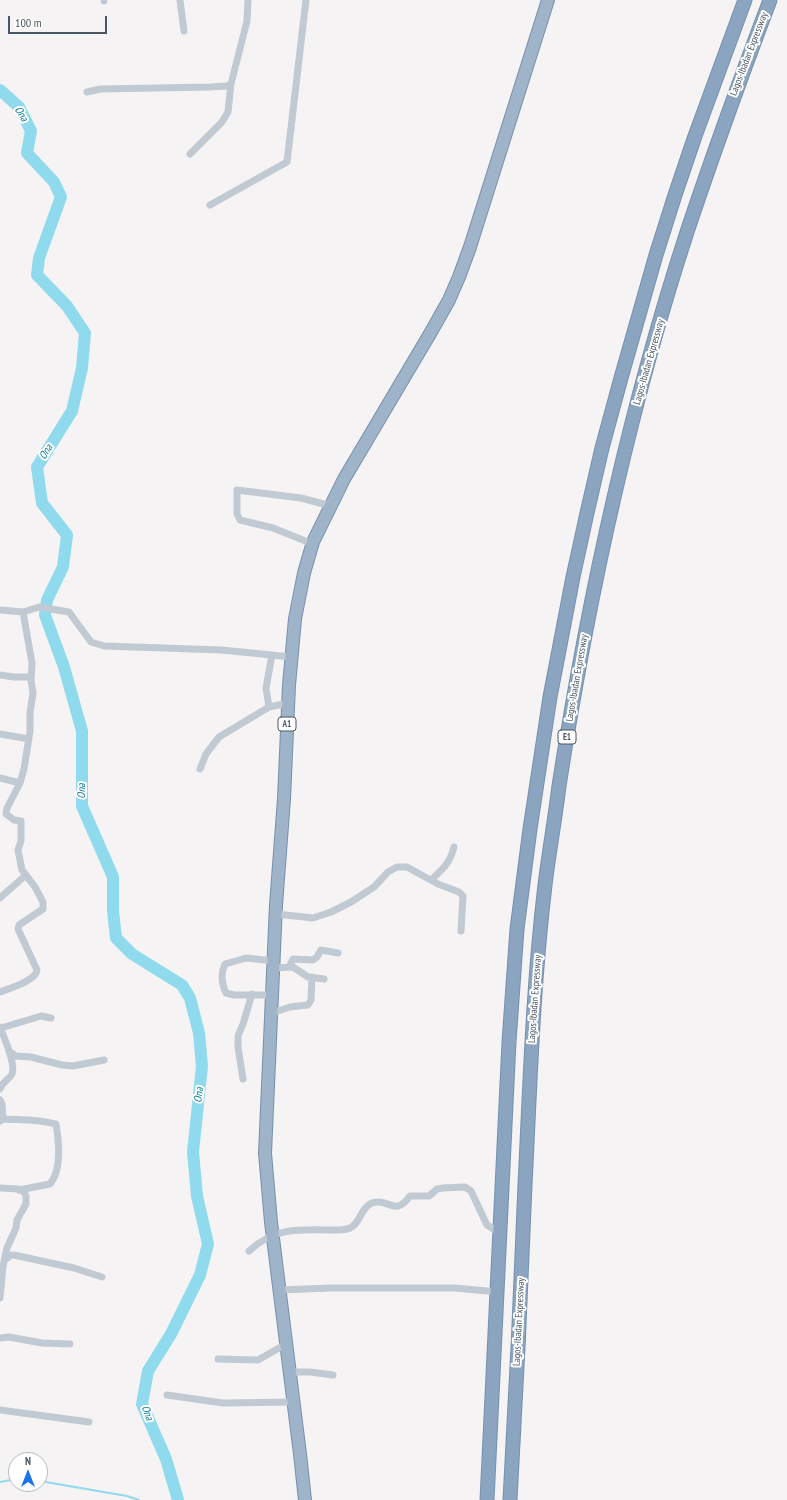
<!DOCTYPE html>
<style>
body{margin:0}
#map{position:relative;width:787px;height:1500px;overflow:hidden;background:#f5f3f3;font-family:"PT Sans Narrow",sans-serif}
canvas{display:block}
.north{position:absolute;left:8px;top:1452px;width:40px;height:40px;box-sizing:border-box;background:#fff;border:1px solid #b7bbc0;border-radius:50%;rotate:0deg;font-size:11px;font-weight:700;line-height:16px;text-align:center;color:#4a5661}
.north::after{content:'';display:block;margin:auto;width:14px;height:18px;background:#1a73e8;clip-path:polygon(50% 0,100% 100%,50% 72%,0 100%)}
.scale{position:absolute;left:8px;top:16px;width:99px;height:18px;box-sizing:border-box;border:2px solid #4a5661;border-top:0;padding-left:5px;font-size:12px;line-height:14px;white-space:nowrap;color:#4a5661;-webkit-text-stroke:3px #fff;paint-order:stroke}
</style>
<div id="map">
<canvas width="787" height="1500"></canvas>
<div class="north">N</div>
<div class="scale">100 m</div>
</div>
<script>
const context = document.querySelector('canvas').getContext('2d');
context.lineJoin = 'round';
function trace(path, color, width, dash) { context.strokeStyle = color; context.lineWidth = width; context.lineCap = dash ? 'butt' : 'round'; context.setLineDash(dash || []); context.stroke(path); }
function write(font, color, halo, rows, align = 'center') {
  context.font = font + ' "PT Sans Narrow",sans-serif'; context.lineWidth = 4; context.setLineDash([]); context.textBaseline = 'middle'; context.strokeStyle = halo; context.fillStyle = color; for (const [text, x, y, turn = 0] of rows) {
    context.save(); context.translate(x, y); context.rotate((+turn || 0) * Math.PI / 180); context.textAlign = isNaN(turn) ? turn : align; if (halo) context.strokeText(text, 0, 0); context.fillText(text, 0, 0); context.restore();
  }
}
const stream = new Path2D(`
 M40 1481 127 1496 139 1500
 M0 1482 16 1479`);
const river = new Path2D(`
 M0 90 19 107 31 131 27 153 54 182 61 197 39 258 37 275 67 306 85 333 82 368 72 411 37 467 42 503 67 535 63 567 47 600 45 615 64 667 82 731V806L113 877V911L116 938 132 954 182 985 190 998 199 1033 202 1066 193 1152 197 1196 208 1244 200 1275 171 1334 148 1371 142 1404 166 1459 178 1500`);
const minor = new Path2D(`
 M104 0V1
 M180 0 184 31
 M87 92 100 89 210 87 227 86 231 84
 M190 154 222 122 228 112 231 84 247 21 248 0
 M210 205 287 162 306 0
 M313 544 273 528 240 520 237 514V490L301 498 331 506
 M0 610 23 612
 M0 675 14 677H31
 M269 707 266 688 272 655
 M0 734 29 739
 M200 769 206 754 219 737 269 707 288 703
 M0 778 20 783
 M431 880C443 869 450 863 454 847
 M0 898 26 875
 M276 914 313 918 331 912 351 902 374 887 388 872 397 867H407L438 884 459 892 463 896 461 931
 M289 967 293 959 313 960 317 957 321 950 338 953
 M274 968 293 967 308 977 324 979
 M0 992C10 988 36 981 37 970L18 929 19 925 43 909V902L35 887 22 870 18 850 21 841V821L14 820 6 814 7 808 20 783 24 769 30 731V713L33 693 31 680 32 663 23 612 39 607 69 612 91 642 104 646 222 650 291 657
 M273 995H234L226 993C222 984 220 974 225 964L246 958 274 961
 M272 1013 290 1007 308 1005 311 1000 312 977
 M0 1027C4 1037 16 1064 12 1074 9 1080 2 1082 0 1089
 M1 1028 41 1016 51 1018
 M9 1051 16 1056 31 1057 62 1065 73 1066 104 1060
 M243 1079 238 1047V1036L243 1024 252 994
 M0 1100 2 1104 3 1119
 M0 1121 3 1119C21 1120 38 1119 56 1124 59 1142 62 1170 50 1184L19 1190
 M0 1188 18 1189 24 1192 26 1196V1204L17 1220 16 1228 7 1248 3 1266 0 1298
 M249 1251C273 1228 298 1229 329 1230 336 1230 344 1231 350 1228 360 1224 361 1207 372 1203 389 1197 394 1218 410 1196H429L437 1189 443 1188 465 1187 471 1191 487 1225 501 1234
 M6 1259 11 1255H14L74 1268 102 1277
 M280 1290 330 1288H455L498 1292
 M0 1338 9 1337 42 1343 70 1344
 M218 1359 258 1360 286 1344
 M290 1372H310L333 1375
 M167 1395 223 1403 294 1402
 M0 1410 89 1422`);
const trunk = new Path2D(`
 M305 1500 300 1454 271 1222 265 1153 276 905 284 799 289 685 295 619 304 573 313 542 344 479 431 332 449 300 459 277 470 247 548 0`);
const motorway = new Path2D(`
 M487 1500 509 1042 517 929 530 829 550 697 573 577 587 513 602 448 621 378 656 255 675 195 695 136 745 0
 M510 1500C516 1395 521 1290 525 1185 530 1085 533 985 545 885 549 852 555 819 559 786 588 599 628 413 687 232 713 154 741 77 770 0`);
const shields = [
 [287,724,18],
 [567,737,18]
];
const shieldNames = [
 ["A1",287,724],
 ["E1",567,737]
];
const streetNames = [
 ["Lagos-Ibadan Expressway",749,54,-69],
 ["Lagos-Ibadan Expressway",649,362,-74],
 ["Lagos-Ibadan Expressway",577,678,-80],
 ["Lagos-Ibadan Expressway",535,999,-86],
 ["Lagos-Ibadan Expressway",519,1322,-87]
];
const waterNames = [
 ["Ona",21,114,58],
 ["Ona",46,452,-58],
 ["Ona",82,791,-90],
 ["Ona",199,1095,-84],
 ["Ona",147,1413,70]
];
trace(stream, '#90daee', 2);
trace(river, '#90daee', 12);
trace(trunk, '#7690ad', 14);
trace(motorway, '#7690ad', 15);
trace(minor, '#c1cad2', 7);
trace(trunk, '#9fb4c9', 12);
trace(motorway, '#8ba5c1', 13);
for (const [x, y, w] of shields) { const box = new Path2D(); box.roundRect(x - w / 2, y - 7, w, 14, 3); context.fillStyle = '#fff'; context.fill(box); trace(box, '#4a5661', 1); }
write('bold 9px', '#4a5661', null, shieldNames);
write('10px', '#4a5661', '#fff', streetNames);
write('italic 11px', '#0c7c9b', '#fff', waterNames);
</script>
